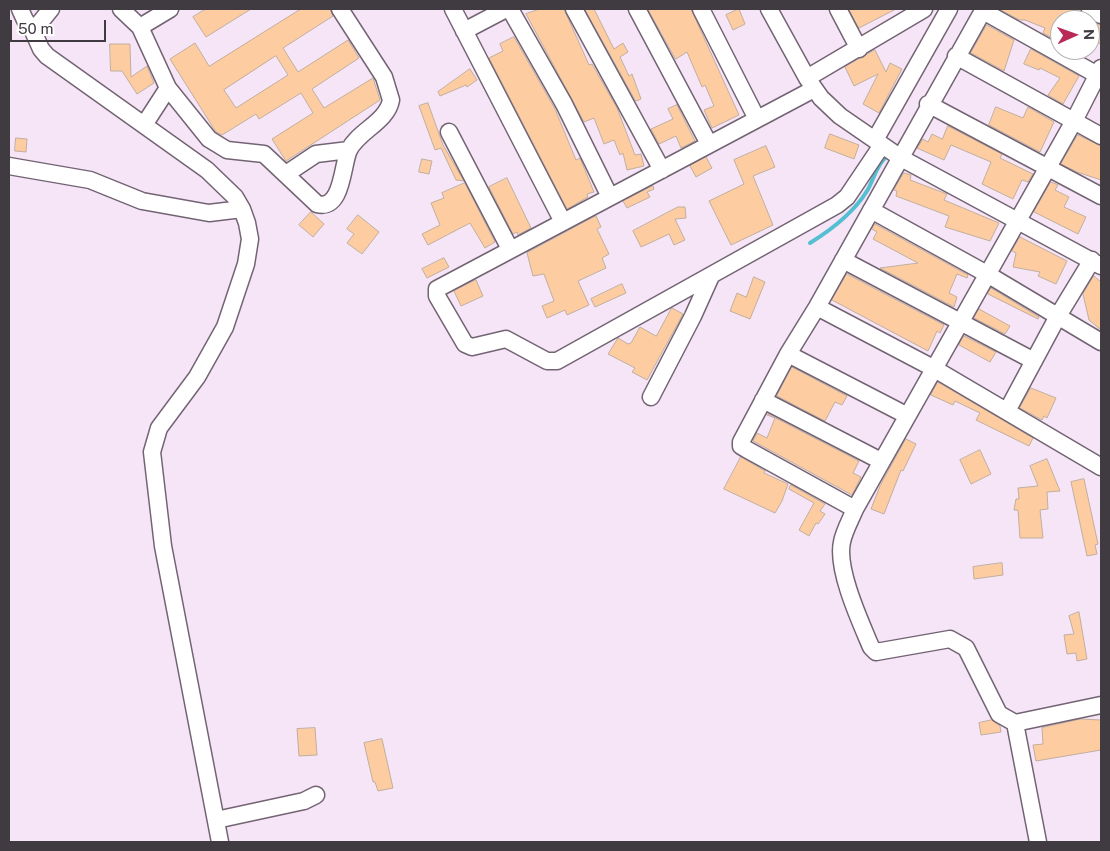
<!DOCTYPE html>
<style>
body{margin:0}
#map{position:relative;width:1110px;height:851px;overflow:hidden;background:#f6e5f7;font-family:"Public Sans",sans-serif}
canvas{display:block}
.frame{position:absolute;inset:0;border:10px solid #403a41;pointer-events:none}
.north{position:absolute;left:1050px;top:10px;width:50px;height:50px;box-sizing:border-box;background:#fff;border:1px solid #b3b0b3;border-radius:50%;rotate:88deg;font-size:14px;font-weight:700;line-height:20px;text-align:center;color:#403a41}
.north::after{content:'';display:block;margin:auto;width:18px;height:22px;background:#b92a57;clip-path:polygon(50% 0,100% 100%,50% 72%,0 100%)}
.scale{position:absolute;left:10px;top:20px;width:96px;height:22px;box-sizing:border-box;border:2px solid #403a41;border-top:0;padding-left:6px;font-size:15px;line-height:18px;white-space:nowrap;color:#403a41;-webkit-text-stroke:4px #fff;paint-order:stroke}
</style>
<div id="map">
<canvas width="1110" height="851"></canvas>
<div class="frame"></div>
<div class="north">N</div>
<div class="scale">50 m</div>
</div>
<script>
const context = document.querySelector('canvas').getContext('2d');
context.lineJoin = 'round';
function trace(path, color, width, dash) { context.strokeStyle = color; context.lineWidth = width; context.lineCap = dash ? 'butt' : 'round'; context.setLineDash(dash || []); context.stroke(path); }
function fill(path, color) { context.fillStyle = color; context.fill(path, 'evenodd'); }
const stream = new Path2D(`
 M810 243C831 230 854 212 867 191 874 179 876 166 886 157`);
const building = new Path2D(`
 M206 9H251L206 37 193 17Z
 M301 9H330L333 16 283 48 298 72 348 40 359 58 312 89 324 108 373 78 380 100 286 161 272 139 313 113 301 93 259 119 256 114 222 135 216 132 170 59 195 43 209 66ZM276 56 288 75 236 108 224 90Z
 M540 9H564L589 65 592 64 617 108 635 155 641 154 644 166 627 170 623 153 620 155 614 140 604 144 594 118 584 122 526 14Z
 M585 9H594L614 49 623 43 628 52 620 57 629 76 632 74 641 99 636 101Z
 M648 9H691L739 115 712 128 704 110 714 106 705 85 702 87 687 52 676 59Z
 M739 9 745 24 733 30 726 15Z
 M849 9H896L859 28Z
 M999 9H1080L1082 15 1089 20H1060L1058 41 1043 33 1045 28 1025 20H1020Z
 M1090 20 1101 25V44L1090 39Z
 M987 25 1014 40 1004 71 971 53Z
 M514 37 555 109 576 160 580 158 594 192 587 194 588 197 567 209 489 58 503 51 500 44Z
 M110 44H130L131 77 147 66 154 83 137 94 122 71H111Z
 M1031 49 1079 76 1063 104 1048 95 1060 78 1040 68 1039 70 1024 64Z
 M875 50 886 72 890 63 902 69 879 113 863 104 878 74 854 86 845 67Z
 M470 69 477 80 467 87 466 85 440 96 438 92Z
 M428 103 443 145 464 181 456 180 441 148 435 150 419 106Z
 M677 105 695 141 681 148 676 136 659 144 651 129 673 119 668 109Z
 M996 107 1023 118 1028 107 1054 122 1040 152 989 125Z
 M948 126 1002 154 1000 158 1033 174 1028 182 1022 180 1013 199 982 184 991 162 951 145 944 160 917 148 923 139 928 142 932 134 942 139Z
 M830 134 859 145 854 159 825 148Z
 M1078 135 1101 146V180L1077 172 1061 164Z
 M16 138 27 139 26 152 15 151Z
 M766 146 775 167 753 176 773 225 731 245 709 201 744 184 734 160Z
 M706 157 712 168 696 177 690 166Z
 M422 159 432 161 429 174 419 172Z
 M904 173 911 175 910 180 947 194 944 200 999 223 990 241 945 227 949 216 896 196 897 191 894 190Z
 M507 178 531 228 518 235 517 232 513 234 489 187Z
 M1051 182 1058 185 1055 190 1069 197 1064 207 1086 217 1078 234 1034 212Z
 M465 183 495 242 485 248 470 223 428 245 422 234 440 225 431 203 444 198 442 193Z
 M653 186 654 189 647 192 650 197 627 208 623 201Z
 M678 207H685L686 218 675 219 685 240 674 245 669 234 641 247 633 231Z
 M311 212 324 224 313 237 299 225Z
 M358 215 379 232 362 254 347 243 354 234 347 229Z
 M596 216 601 227 597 229 609 254 602 258 606 268 578 281 589 305 567 315 565 310 547 318 542 306 554 301 544 274 533 276 527 253Z
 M875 224 968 275 967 278 957 274 949 293 957 297 954 307 880 268 918 263 873 239 877 232 872 229Z
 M1020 237 1067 261 1056 284 1038 276 1040 272 1013 267 1016 253 1012 251Z
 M444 258 449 267 427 278 422 269Z
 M847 274 944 325 940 333 937 331 928 351 832 300Z
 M1094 276 1101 282V330L1089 320 1083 294Z
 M754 277 765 282 750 319 730 311 737 293 746 297Z
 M476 280 483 296 461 306 454 291Z
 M622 284 626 293 595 307 591 299Z
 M991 288 1039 317 1038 319 988 294Z
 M672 308 683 314 647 380 632 372 635 368 608 354 618 338 628 344 631 343 640 327 656 336Z
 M979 309 1010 326 1005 334 974 318Z
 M964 336 996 352 990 362 959 345Z
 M792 367 847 396 842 405 835 402 825 421 777 396Z
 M938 382 1033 438 1029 446 976 420 980 413 955 401 953 405 931 395Z
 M1031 388 1056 398 1047 418 1044 416 1042 420 1020 408Z
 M768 414 859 461 853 473 861 477 852 495 753 441 757 433 767 438 775 418 767 415Z
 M906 439 916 444 903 471 901 470 884 514 871 509 880 486Z
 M980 450 991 474 971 484 960 460Z
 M741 457 765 471 764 473 788 484 782 501 775 513 724 489Z
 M1047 459 1060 491 1047 492 1048 509 1040 510 1043 538H1020L1018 510H1014L1016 499H1019L1018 488 1038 486 1030 466Z
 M1084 479 1098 544 1095 545 1097 554 1087 556 1071 482Z
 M791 485 825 504 820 511 825 514 818 524 816 523 809 536 799 530 814 503 789 489Z
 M1002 563 1003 575 974 579 973 567Z
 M1079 612 1087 659 1077 661 1076 653 1067 654 1064 635 1074 634 1069 616Z
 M1081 719 1101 720V750L1036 761 1033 745 1043 744 1042 728Z
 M992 720 1000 726 1001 732 981 735 979 723Z
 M315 728 317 755 299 756 297 729Z
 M382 739 393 788 378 791 375 782H373L364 743Z`);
const minor = new Path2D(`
 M20 9 25 20 33 31
 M51 9 33 31 41 49 47 56 207 170 235 197 242 209 247 223 250 239 246 264 225 327 197 377 159 428 152 452 163 546 220 842
 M121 9 140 27 168 88 209 139 227 150 264 154 317 204C343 211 342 164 349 150 358 131 387 122 391 100L384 77 340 9
 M453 9 563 222
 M510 9 564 104 610 197
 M574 9 662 170
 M637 9 709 144
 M701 9 757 119
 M769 9 807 78 821 98 840 116 901 158 1101 266
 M838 9 859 49
 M1090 9 1101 15
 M983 11 1101 77
 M140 27 170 9
 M464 31 506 9
 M956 56 1101 136
 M1101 68 1074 121 855 509C851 519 844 531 842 542 836 569 860 621 871 647L876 652 950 639 966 648 999 714 1015 723 1101 705
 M807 78 924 9
 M814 89 437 289V296L465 344 472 347 506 339 547 361H557L837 205 847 197 882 145
 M928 104 1101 196
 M144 125 168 88
 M449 132 510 249
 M875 140 949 9
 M9 166 90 180 142 201 209 213 242 209
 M286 174 316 154 349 150
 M871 210 987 274 1101 342
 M843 260 1034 361
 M817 307 933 368 1101 467
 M788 354 906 415
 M651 397 693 316 711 276
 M763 400 881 461
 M1007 411 1058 316 1092 260
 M855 509 746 449 741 446V442L788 354 817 307 984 9
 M1015 723 1038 842
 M216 820 304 801 316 795`);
trace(stream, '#53bfd0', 4);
fill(building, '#fecca1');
trace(building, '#c0ae9e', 1);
trace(minor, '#736473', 19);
trace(minor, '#fff', 16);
</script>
